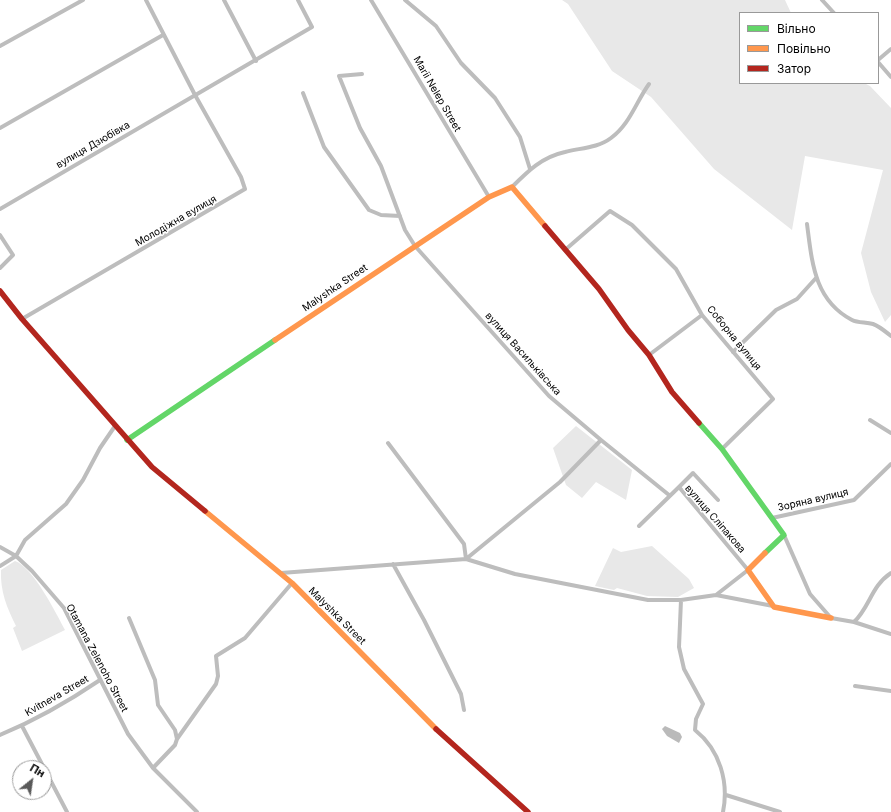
<!DOCTYPE html>
<meta charset="utf-8">
<style>
body{margin:0}
#map{position:relative;width:891px;height:812px;overflow:hidden;background:#fff;font-family:Inter,sans-serif}
canvas{display:block}
.legend{position:absolute;left:739px;top:12px;width:140px;height:72px;box-sizing:border-box;background:#fff;border:1px solid #999;margin:0;padding:5px 7px;list-style:none;font-size:12px;color:#000}
.legend li{display:flex;align-items:center;gap:8px;height:20px}
.legend b{width:20px;border:1px solid #999}
.north{position:absolute;left:12px;top:760px;width:40px;height:40px;box-sizing:border-box;background:#fff;border:1px solid #999;border-radius:50%;rotate:30deg;font-size:11px;font-weight:700;line-height:16px;text-align:center;color:#000}
.north::after{content:'';display:block;margin:auto;width:14px;height:18px;background:#595959;clip-path:polygon(50% 0,100% 100%,50% 72%,0 100%)}
</style>
<div id="map">
<canvas width="891" height="812"></canvas>
<ul class="legend">
<li><b style="height:5px;background:#63d668"></b>Вільно</li>
<li><b style="height:5px;background:#ff974d"></b>Повільно</li>
<li><b style="height:5px;background:#b3261e"></b>Затор</li>
</ul>
<div class="north">Пн</div>
</div>
<script>
const context = document.querySelector('canvas').getContext('2d');
context.lineJoin = 'round';
function fill(path, color) { context.fillStyle = color; context.fill(path, 'evenodd'); }
function trace(path, color, width, dash) { context.strokeStyle = color; context.lineWidth = width; context.lineCap = dash ? 'butt' : 'round'; context.setLineDash(dash || []); context.stroke(path); }
function write(font, color, halo, rows, align = 'center') {
  context.font = font + ' Inter,sans-serif'; context.lineWidth = 3; context.setLineDash([]); context.textBaseline = 'middle'; context.strokeStyle = halo; context.fillStyle = color; for (const [text, x, y, turn = 0] of rows) {
    context.save(); context.translate(x, y); context.rotate((+turn || 0) * Math.PI / 180); context.textAlign = isNaN(turn) ? turn : align; if (halo) context.strokeText(text, 0, 0); context.fillText(text, 0, 0); context.restore();
  }
}
const green = new Path2D(`
 M562 0H785L791 13H740V83H864L870 86 891 108V315L885 322 871 292 861 253 883 170 805 156 792 230 714 169 651 97 612 71 568 4Z
 M576 426 632 470 626 500 596 482 582 498 566 485 553 448Z
 M652 546 689 579 694 588 678 597 647 596 617 588 614 590 595 586 613 548 621 552Z
 M15 561C33 567 56 613 65 630L22 651 13 628 16 626C7 608 0 591 1 570Z`);
const water = new Path2D(`
 M665 726 680 733 682 737 679 743 667 736 662 729Z`);
const street = new Path2D(`
 M224 0 256 61
 M371 0 489 197
 M405 0 436 26 461 63 495 98 520 137 530 169
 M822 0 834 13
 M0 46 83 0
 M878 60 891 49
 M878 62 891 77
 M362 74 339 76 360 128 381 166 405 230 415 246 549 396 601 440 560 482 466 559
 M303 93 324 147 369 210 381 215 400 216
 M0 128 163 35
 M512 187C528 171 542 157 565 152 580 148 598 148 611 138 630 124 636 102 649 84
 M0 209 312 27 298 0
 M807 224C812 262 814 300 852 320 858 323 866 322 873 324 879 326 886 332 891 336
 M0 235 13 255 0 268
 M565 250 610 211 632 225 676 269 702 315 773 399 722 449
 M22 319 245 189 241 177 195 95 146 0
 M733 352 776 310 797 299 816 278
 M649 355 702 315
 M870 420 891 433
 M601 440 669 495
 M388 443 464 544 466 559
 M679 487 693 473 718 500
 M772 518 854 500 891 464
 M639 526 679 487 748 570 716 595
 M784 535 810 594 831 618 854 622C870 607 871 586 891 573
 M0 547 16 556 32 571 64 608 128 734 153 768 197 812
 M393 564 424 620 461 694 464 710
 M0 566 16 556 25 540 66 504 83 480 100 448 115 426
 M281 573 466 559 515 574 648 600H681L716 595 773 606
 M681 600 679 647 684 669 703 704 696 719 695 730C720 750 729 782 723 812
 M129 618 155 680 158 705 175 730 177 739 175 745 153 768
 M854 622 891 634
 M855 686 891 691
 M22 726 44 768
 M0 735C36 720 69 701 100 680
 M177 739 216 684 218 676 216 656 245 638 292 583
 M44 768 67 812
 M726 795 780 812`);
const fast = new Path2D(`
 M699 423 722 449 784 535 765 553
 M127 440 275 340`);
const slow = new Path2D(`
 M275 340 489 197 512 187 545 226
 M205 511 292 583 436 729
 M765 553 748 570 774 607 831 618`);
const jam = new Path2D(`
 M545 226 599 289 628 330 649 355 672 392 699 423
 M0 291 22 319 152 467 205 511
 M436 729 528 812`);
const streetNames = [
 ["Marii Nelep Street",437,94,60],
 ["вулиця Дзюбівка",93,145,-30],
 ["Молодіжна вулиця",176,221,-30],
 ["Malyshka Street",335,288,-34],
 ["Соборна вулиця",734,338,51],
 ["вулиця Васильківська",523,354,48],
 ["Зоряна вулиця",813,500,-13],
 ["вулиця Сліпакова",715,519,49],
 ["Malyshka Street",337,616,45],
 ["Otamana Zelenoho Street",97,658,62],
 ["Kvitneva Street",57,696,-30]
];
fill(green, '#e8e8e8');
fill(water, '#bababa');
trace(street, '#bdbdbd', 4);
trace(fast, '#63d668', 5.5);
trace(slow, '#ff974d', 5.5);
trace(jam, '#b3261e', 5.5);
write('10px', '#000', '#fff', streetNames);
</script>
